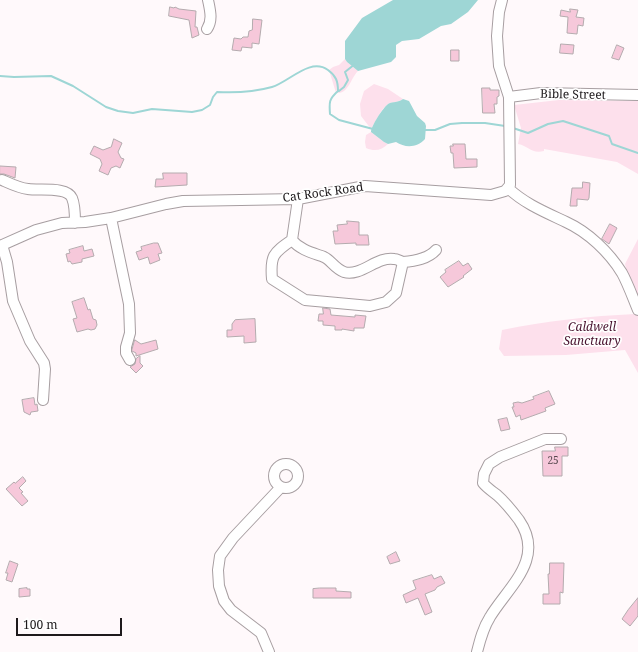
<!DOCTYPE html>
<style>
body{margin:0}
#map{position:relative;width:638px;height:652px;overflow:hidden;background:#fff9fb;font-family:"Noto Serif",serif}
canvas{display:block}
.scale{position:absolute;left:16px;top:618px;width:106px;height:18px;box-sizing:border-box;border:2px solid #1e1a1c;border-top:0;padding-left:5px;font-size:12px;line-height:14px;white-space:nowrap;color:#1e1a1c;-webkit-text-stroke:3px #fff;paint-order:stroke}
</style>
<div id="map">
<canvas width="638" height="652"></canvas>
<div class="scale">100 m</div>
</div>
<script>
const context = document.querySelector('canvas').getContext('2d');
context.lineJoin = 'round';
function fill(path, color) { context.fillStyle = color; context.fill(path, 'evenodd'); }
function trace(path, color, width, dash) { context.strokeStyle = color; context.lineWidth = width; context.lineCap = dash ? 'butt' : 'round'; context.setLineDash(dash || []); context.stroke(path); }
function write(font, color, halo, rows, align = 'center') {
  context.font = font + ' "Noto Serif",serif'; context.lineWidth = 3.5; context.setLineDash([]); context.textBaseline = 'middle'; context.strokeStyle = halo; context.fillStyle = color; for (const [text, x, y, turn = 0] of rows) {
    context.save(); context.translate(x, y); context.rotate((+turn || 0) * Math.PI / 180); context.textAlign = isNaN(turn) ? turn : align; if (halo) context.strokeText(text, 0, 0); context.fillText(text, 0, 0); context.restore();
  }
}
const green = new Path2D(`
 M345 59 347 62 358 71C350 79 349 94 336 93L329 70 333 67 339 65Z
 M374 84 388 89 403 99C398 103 393 101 388 104 381 109 376 121 371 129L361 116 360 104 364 91Z
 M559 100 638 101V174L617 162 544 149V151C531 154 529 146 518 144L521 128 514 105Z
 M371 132 384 142 388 144C382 150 375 152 366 148L365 142 366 135Z
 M638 239V373L625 350 566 355 504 356 499 349 502 330C546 321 590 316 635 314L632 294 625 264Z`);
const water = new Path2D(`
 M393 0H478L468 12 451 24 441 26 419 39 402 41 396 45V57L391 62 358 71 347 62 345 59V41L362 18Z
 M403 99 409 101 417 116 425 123 426 126 425 139C417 148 405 148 396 142L388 144 384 142 371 132C371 126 383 108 388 104 393 101 398 103 403 99Z`);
const stream = new Path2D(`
 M0 76 14 77 51 76 73 86 106 107 118 111 133 113 152 109 192 112 202 110 210 105 213 97 217 92C235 93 254 92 272 87 289 82 310 57 328 70 336 76 338 81 338 91 329 99 329 102 330 114L339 120 373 129
 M339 91 344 87 348 80 345 72 355 64
 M513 128 528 133 548 124 563 121 609 136 612 144 638 153
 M423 130H435L450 124 462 123H485L505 126`);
const building = new Path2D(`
 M170 7 174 8 175 7 179 9 196 11 195 27H197L199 35 192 38 189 20 169 16Z
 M570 9 578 10 576 17 584 18 583 26 578 25 577 34 567 33 568 17 560 16 561 10 570 12Z
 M253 19 262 20 259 44 252 43V48L242 47 241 51 232 50 234 38 241 39 243 37H248L249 31 252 30Z
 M561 44 574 45 573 54 560 53Z
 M617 45 624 48 619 60 612 58Z
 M451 50H459V61H451Z
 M482 88H490V90H499V96L497 97V104H494L495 113H483Z
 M114 139 122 143 118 152 121 158 124 159 120 168 116 166 111 168 108 175 99 171 102 164 100 159 90 154 94 146 103 150 111 147Z
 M453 144H465L466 159H477V167L454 168 453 153H451L450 146H453Z
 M0 166 16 167 15 178 4 174H0Z
 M163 173H187V185L155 187 156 179H163Z
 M583 182 590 183 589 198 588 200 577 199V206H570L572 188H582Z
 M347 221 359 222V235H368L369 245H356V243L335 244 333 231H338L337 225 347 224Z
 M610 224 617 228 609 244 602 239Z
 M154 243H158L162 253 158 254 160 260 150 264 148 257 139 260 136 252 142 250 141 247Z
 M83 246 84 251 92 249 94 256 82 259V262L72 264 70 261 68 262 66 254 70 253 69 250Z
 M459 261 463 266 468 263 472 269 463 276 464 277 448 287 440 277 446 272 445 270Z
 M84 298 88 310 90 309 93 319 96 320 97 325 95 329 91 330 88 329 77 332 73 319 77 318 72 302Z
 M323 308 330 309 331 315 355 317V315L366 316 364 328H354V331L342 329V330H335V326L323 325V321H318L319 314H323Z
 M255 319 256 342 244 343V336L227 337V330H232V324L235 320Z
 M135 340 141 344 156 340 158 349 136 356V353L132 351Z
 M140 356V363L143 366 136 373 130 367 135 364 136 359Z
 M549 391 555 404 545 408 546 411 521 420 520 415 516 417 512 407H514L513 403 518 402 522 403 534 399 533 397Z
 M34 398 35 405 37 404 38 411 31 412 30 415 24 412 22 400Z
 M507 418 510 429 501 431 498 420Z
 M555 447H568V456H562V476H543L542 451H555Z
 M23 477 26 481 19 488 23 492 21 493 28 501 22 506 6 489 14 482 15 483Z
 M396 552 400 561 390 564 387 557Z
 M10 561 18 564 12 582 6 580 8 573H6Z
 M550 563H564L563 593 560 592V604H543V594H549L548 574H549Z
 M432 575 434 579 441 576 445 583 437 587 435 590 425 594 432 612 425 615 418 598 406 603 403 595 416 589 413 581Z
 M27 588V589H30V596L19 597V589Z
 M320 588H336V591L351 592V598H313V589Z
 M638 598V616L630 626 622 619 628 610Z`);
const minor = new Path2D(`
 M207 29C213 20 210 10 208 0
 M509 97 541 93 638 95
 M2 180C11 184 19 188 28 189 39 191 67 186 72 198 75 205 75 215 75 223
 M508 188C525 204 545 212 566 222 588 232 609 252 622 273 628 284 633 298 638 310
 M298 199 292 240C273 253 270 256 272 279L305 300 370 306 386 302 396 293 403 262C415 261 428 259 436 250
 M111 218 129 304 130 333 126 347V353L130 360
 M292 240C300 250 313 253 324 257 331 260 334 268 344 272 361 277 377 256 394 259 397 259 400 261 403 262
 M2 245 7 262 13 301 30 341 44 363 45 369 43 400
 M0 246 36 230 62 223 85 222 111 218 166 204 183 201 298 199 365 186 491 195 505 191 510 185 509 97 499 66 497 36 499 12 502 0
 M274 476a12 12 0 1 1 24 0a12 12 0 1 1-24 0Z
 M269 652 261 633 231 610 224 601 219 586 218 570 220 556 233 538 281 487
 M477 652C480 640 483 628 490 617 508 587 546 559 519 520 513 512 505 502 497 495 492 491 487 488 483 483L484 474 489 464 500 457 545 439H561`);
const numberNames = [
 ["25",553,461]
];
const streetNames = [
 ["Bible Street",573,95,1],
 ["Cat Rock Road",323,193,-8]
];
const parkNames = [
 ["Caldwell",592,328],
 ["Sanctuary",592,342]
];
fill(green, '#fde0ec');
fill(water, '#9ed6d5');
trace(stream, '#9ed6d5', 2);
fill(building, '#f6c8da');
trace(building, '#b4abae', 1);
trace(minor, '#a79ea1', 12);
trace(minor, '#fff', 10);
write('10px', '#54464c', null, numberNames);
write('12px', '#1e1a1c', '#fff', streetNames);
write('italic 12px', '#49132f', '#fff', parkNames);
</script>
